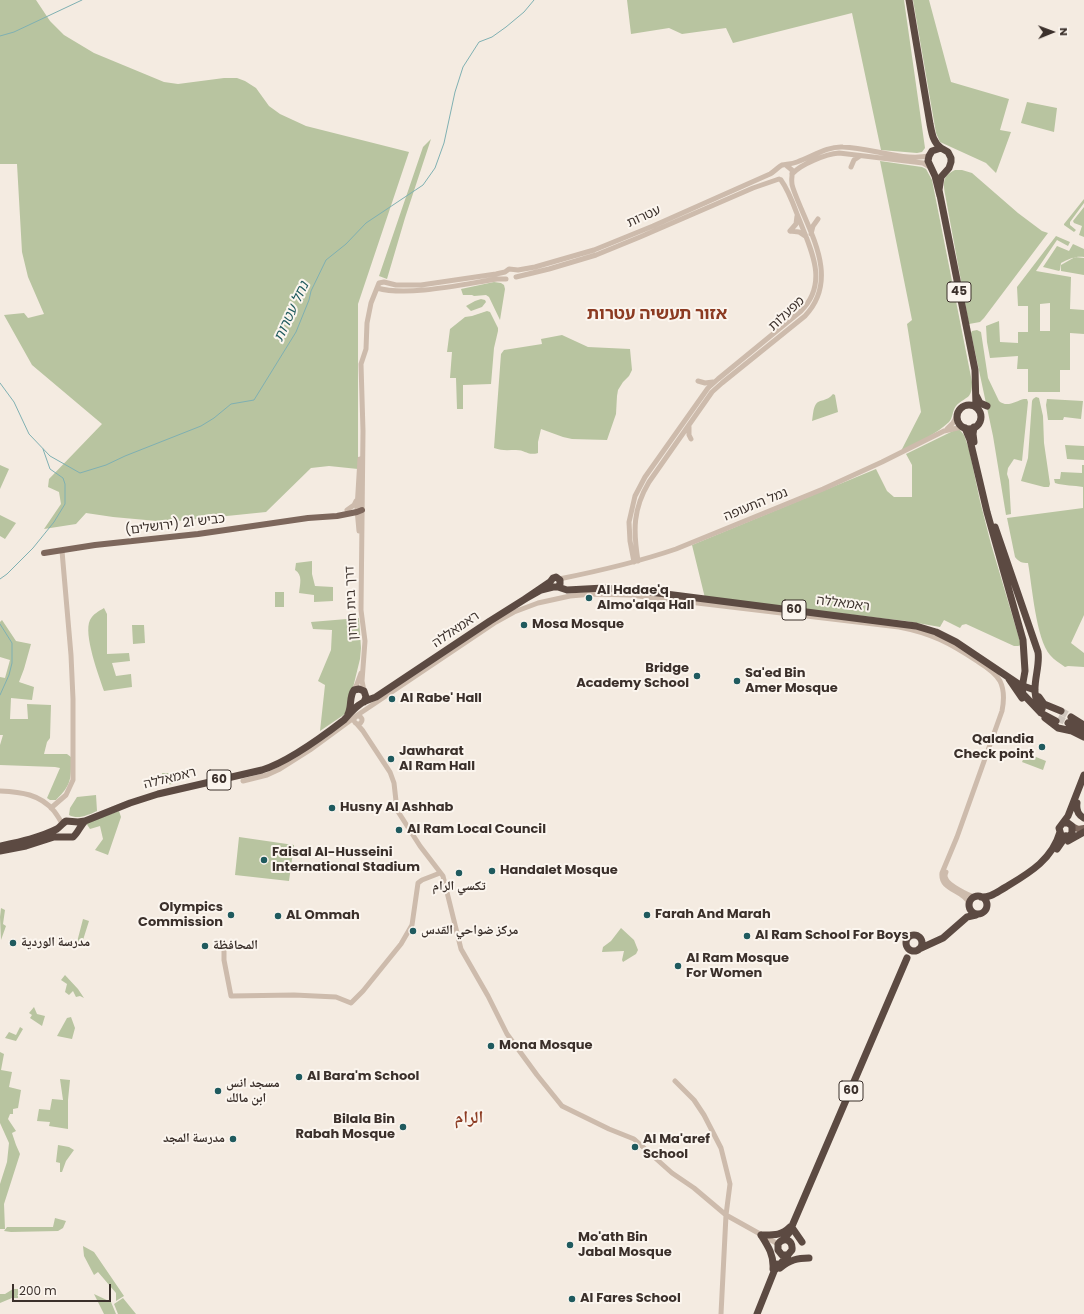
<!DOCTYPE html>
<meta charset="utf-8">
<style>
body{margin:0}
#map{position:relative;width:1084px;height:1314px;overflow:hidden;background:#f4ebe1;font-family:Poppins,sans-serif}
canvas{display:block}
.north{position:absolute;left:1032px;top:12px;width:40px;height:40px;-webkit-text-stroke:3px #fbf5ee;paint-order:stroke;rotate:89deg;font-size:11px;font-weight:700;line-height:16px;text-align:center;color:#3b302b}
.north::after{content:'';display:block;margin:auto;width:14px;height:18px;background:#3b302b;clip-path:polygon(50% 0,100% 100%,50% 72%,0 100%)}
.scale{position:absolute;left:12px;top:1284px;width:99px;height:18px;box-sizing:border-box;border:2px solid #3b302b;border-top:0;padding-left:5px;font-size:12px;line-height:14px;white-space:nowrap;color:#3b302b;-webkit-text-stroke:3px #fbf5ee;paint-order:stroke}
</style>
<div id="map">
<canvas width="1084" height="1314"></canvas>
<div class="north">N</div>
<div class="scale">200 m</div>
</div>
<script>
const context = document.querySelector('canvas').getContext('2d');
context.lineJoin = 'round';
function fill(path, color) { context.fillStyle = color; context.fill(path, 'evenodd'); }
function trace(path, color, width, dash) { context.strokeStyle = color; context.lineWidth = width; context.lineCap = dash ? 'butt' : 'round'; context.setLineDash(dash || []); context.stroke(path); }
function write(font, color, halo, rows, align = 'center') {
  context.font = font + ' Poppins,"Noto Naskh Arabic","Noto Sans Hebrew",sans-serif'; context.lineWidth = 4; context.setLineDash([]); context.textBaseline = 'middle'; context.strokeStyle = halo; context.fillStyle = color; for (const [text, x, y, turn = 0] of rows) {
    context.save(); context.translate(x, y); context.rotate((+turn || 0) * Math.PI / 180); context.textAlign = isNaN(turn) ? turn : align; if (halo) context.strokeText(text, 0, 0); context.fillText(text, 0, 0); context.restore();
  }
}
const green = new Path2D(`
 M0 0H36L50 21 64 35 94 53 164 82 178 84 224 78H237L245 81 256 88 269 106 280 114 306 126 409 152 358 304V469L329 466 311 468 266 512 168 522 113 517 86 513 76 524 44 529 61 504 59 492 48 487 49 479 102 424 32 365 4 315 24 313 28 318 44 314 28 277 22 252 17 164H0Z
 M627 0H904L925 148 922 152 917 153 881 150 852 13 733 43 726 28 682 34 669 28 631 34Z
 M913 0H929L951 82 1009 99 1000 130 1011 132 996 173 986 163 940 142 936 133Z
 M1027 102 1057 108 1054 132 1021 123Z
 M431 139 405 218 387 279 379 276 423 147Z
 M880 161 922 167 926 169 932 180 972 382C972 400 967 395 956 406 952 411 953 418 949 422 938 433 915 444 901 451L921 412 907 324 912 320Z
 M955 170H962L972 173 1018 213 1042 231 1048 233 984 318 980 322 969 324 945 194C943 181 943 176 955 170Z
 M1084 199V203L1070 222V225L1076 230 1074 232 1064 225V224Z
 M1084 207V237L1079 235 1082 226 1074 223 1073 221Z
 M1056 236 1070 242 1068 246 1057 240 1036 271 1071 277 1070 309 1084 310V334L1070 333V370H1060V392H1028V369H1017L1018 356 990 358 987 342 986 326 999 321 1000 342 1018 343V332H1028V306H1018L1017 287ZM1050 303V331H1040V304Z
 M1073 244 1084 249V257C1075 256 1069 259 1061 263L1060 270 1059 271 1043 267 1057 246 1069 251Z
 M1075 257 1084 258V275L1061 271V265Z
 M494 282 501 283 504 285 505 289 500 320 489 297 486 295 474 296 472 295H463L461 289Z
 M481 299 485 300 486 302 482 307 471 311 466 306 475 301Z
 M487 311 490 312 498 328V331L494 348 491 384 463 385V409H457L456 378H450L452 352H447L450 329 465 317 472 316Z
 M977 330 981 332 988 378 999 401C1007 408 1016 401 1024 399H1027L1028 402 1022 461 1014 459 1008 468 1007 474 1009 480 1011 514 1006 515 993 436 971 333 972 331Z
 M562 335 588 347 630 349 632 370 629 376 623 382 618 390 617 396 616 414 607 440 572 439 563 437 541 429 538 442V453C527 456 526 450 516 450 508 450 502 451 494 448L501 354 504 350 542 344 541 339Z
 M833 394 835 395 838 412 812 421C813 416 813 408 816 404 819 399 827 402 833 394Z
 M1036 397 1039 398 1043 416 1044 443 1050 484 1049 487H1044L1021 481 1028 458 1032 401 1033 399Z
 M1047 399 1083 401 1081 419 1064 417 1063 420H1048L1046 405Z
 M955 430H960L964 435 969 449 980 501 991 544 1021 645 1018 646H1014L966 624 962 625 960 628 944 620 940 627 906 621 705 598 692 545 876 469 887 491 894 497H912V465L906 454Z
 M1065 445 1084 446V460L1067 459Z
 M0 465 9 469 0 489Z
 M1082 465H1084V615L1071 643 1084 653V667L1068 666 1065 667C1060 663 1054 660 1050 655 1036 639 1032 585 1028 563 1022 563 1019 562 1015 557L1007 518 1083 508V487C1074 485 1064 486 1055 483L1054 479H1060L1061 472 1082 473Z
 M0 515 16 523 5 539 0 536Z
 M312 561V574L315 586 333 587V601L314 602V595L299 593C300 584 303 575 295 570L296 563Z
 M275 592H284V607H275Z
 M104 608 107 614V654L129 653 130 661 112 663 116 676 131 674 132 687 104 691C99 676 83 634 90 620 93 614 99 611 104 608Z
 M359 618 361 648 360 659 348 708 345 714 320 731 325 685 318 681 331 650 332 630 313 629 311 622Z
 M2 620 16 641 31 644 24 669 19 682 34 687 32 700 11 698 10 719H28L27 704 51 705 50 738 47 742 44 754H67L71 757C71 779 72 784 56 800H50L47 798 60 768 55 767 0 765V745L3 735H0V677L5 678 10 660 0 657V622Z
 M132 625H144L145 643 133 644Z
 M1026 753 1046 761 1043 770 1022 762Z
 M162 773H173V784L163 785Z
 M96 795 97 811C88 815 78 820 69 815L70 808 77 797Z
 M119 811 121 817 108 855 95 850 103 839 100 826 90 829 86 823Z
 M239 837 294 845 289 881 235 875Z
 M1 908 5 910 3 924 6 926 1 940 0 917Z
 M83 919 89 921 83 940 76 946Z
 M621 928 634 940 638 950 636 954 623 962 622 960 624 951 602 952 603 947 611 941Z
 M65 975 78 989 84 998 80 996 76 997 73 991 69 995 65 992 67 984 61 980Z
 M34 1007 37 1014 45 1016 42 1026 30 1018 32 1015 29 1013Z
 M71 1017 75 1028 72 1039 57 1036 67 1018Z
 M20 1027 23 1029 16 1041 5 1038 9 1032 16 1035Z
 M0 1052 4 1054 1 1070 12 1072 9 1087 21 1090 18 1108 13 1109V1114H10L8 1119 16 1131 12 1133 16 1145 20 1154 4 1204 5 1229H0V1184L7 1162 9 1143 0 1123Z
 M60 1079 70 1080 68 1100V1129L49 1126 50 1122 37 1121 39 1109 50 1110 52 1099 63 1100Z
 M58 1145 69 1147 74 1150 66 1161 62 1172H60V1163L56 1162Z
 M55 1218 66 1221 63 1228 58 1231 11 1232 4 1231 7 1227H53Z
 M83 1246 94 1252 124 1296 116 1301V1293L98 1272 94 1275 84 1256Z
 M13 1289H18V1298H12L0 1303V1294H5Z
 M94 1294 111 1302 116 1314H104Z
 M123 1298 136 1314H118L114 1304Z`);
const stream = new Path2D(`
 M0 36 14 32 82 0
 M0 383 14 402 29 434 50 456 80 473 106 465 125 456 201 426 214 418 231 404 254 400 296 332 309 300 311 291 326 260 346 244 366 223 423 185 435 168 444 143 455 92 463 67 479 42 492 37 506 27 524 12 534 0
 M0 579 7 574 33 548 54 522 65 504V484L63 478 50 469 43 449
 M0 624 12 643V663L9 675 0 695`);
const highwayTunnel = new Path2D(`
 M1061 711 1071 717
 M1058 718 1068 723`);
const minor = new Path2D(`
 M851 167 854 160 860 156
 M792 174C801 164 826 154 839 153L923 163 930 167
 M790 231 796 224 797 216
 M790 231 799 232 805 236
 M811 234 813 226 818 219
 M516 277 549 269 596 255 640 237 753 188 779 179
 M377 288C408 297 464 284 497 279H506
 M698 381 705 383 713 382
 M689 427V435L691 439
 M947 429 953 423 957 416
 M347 510 354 505 356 501
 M359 531 357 509 360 459
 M638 561C633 530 633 509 649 482L712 392 722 383 805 316C842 277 807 229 793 188 790 181 793 176 792 170L787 166
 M634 562 630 541 629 522 635 496 645 477 708 388 718 379 801 311C829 283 811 250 799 219 794 206 789 191 781 180
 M559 579C599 571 638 562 676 549L823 489 882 462 944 431 962 427
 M364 691 362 681 365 641 361 610 363 431 361 364 366 349 367 323 371 303 379 283 384 282 396 285H421L496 274 505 272 509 269 518 270 535 267 594 250 653 226 770 174C774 172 778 167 782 165 787 164 792 164 797 162 812 157 827 146 843 147 872 148 900 161 929 156
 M353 692 357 684 361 673
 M354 720a4 4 0 1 1 8 0a4 4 0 1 1-8 0Z
 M356 716 496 622 514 612 538 603 570 596 593 594 630 595 899 627C931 633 950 643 977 661 985 666 995 672 1000 681 1005 691 1004 701 1002 711L957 837 942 873C940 891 963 889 969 903
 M357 724 363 731 390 772 394 783 397 810 420 846 443 876 461 949 488 996 507 1034 537 1075 562 1106 609 1129 634 1139 672 1173 694 1188 726 1215 778 1244
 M243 781 267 775 280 769 310 750 355 717
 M0 791C21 792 40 794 54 811 57 815 60 819 62 824
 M51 808 66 795 73 780V699L71 655 62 551
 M946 872C945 875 944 876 946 879 948 885 969 896 975 897
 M224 951V960L231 996 294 995 336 997 351 1003 363 991 401 944 412 925 418 883 422 880 440 873
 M675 1081 694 1100 704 1115 721 1148 730 1184 726 1215 721 1314`);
const major = new Path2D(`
 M44 553 95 545 198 534 308 518 337 516 357 512 362 510
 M1072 826 1078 829 1084 828`);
const highway = new Path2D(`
 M909 0 930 124C932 134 933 142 941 148
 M940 196 935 176 928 161 929 156 932 151 941 148 948 152 951 158V162L949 168 941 177 939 190 975 370 976 407
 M976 395 980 403 987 406
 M957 417a12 12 0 1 1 24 0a12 12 0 1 1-24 0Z
 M965 428 970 440 987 512 1023 640 1025 671 1022 688 1023 694 1041 713 1056 721
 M974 442 973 434 974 427
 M995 527 1038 652C1041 670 1027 693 1042 709
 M558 587 567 590 604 588 650 592 916 626 936 632 956 642 1020 685 1035 690
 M1009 679 1022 698
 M1039 697 1044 704 1061 711
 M348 714C352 706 349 697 354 690L359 689 364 691 366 697 364 702
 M1071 717 1084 725
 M1045 718 1058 728 1072 731 1084 737
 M1068 723 1084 731
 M1077 803C1076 810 1078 815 1084 818
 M1063 823H1068L1072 826V833C1069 837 1065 837 1061 835L1059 828 1068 816 1084 775
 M1068 841 1084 832
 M0 846C19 842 39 838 57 829 61 826 63 823 66 821L78 822 85 821 130 803 158 794 262 770C288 762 322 737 344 720 349 715 353 709 359 705 364 701 370 699 376 697L490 621 525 599 541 590 553 587H558L560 584V580L556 577 553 578 550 582 525 599
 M1057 849 1066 836
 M0 851 26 846 54 837H73C78 833 80 826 85 821
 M969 905a9 9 0 1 1 18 0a9 9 0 1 1-18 0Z
 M981 897C991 898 998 891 1006 887 1029 873 1052 860 1060 832
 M906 943a8 8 0 1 1 16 0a8 8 0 1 1-16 0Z
 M919 949 943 938 967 917 976 915
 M793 1229 802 1242
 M761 1235C768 1246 774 1255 773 1269
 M761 1235C773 1235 781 1236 790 1227
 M783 1240 789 1233 907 958
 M780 1268C790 1260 797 1258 809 1258
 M776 1269 792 1250C793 1240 784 1236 778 1244V1250L782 1255H788
 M757 1314 777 1264`);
const markers = [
 [589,598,4,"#1f5a5e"],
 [524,625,4,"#1f5a5e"],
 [697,676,4,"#1f5a5e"],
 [737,681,4,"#1f5a5e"],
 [392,699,4,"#1f5a5e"],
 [1042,747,4,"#1f5a5e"],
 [391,759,4,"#1f5a5e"],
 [332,808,4,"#1f5a5e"],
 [399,830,4,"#1f5a5e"],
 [264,860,4,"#1f5a5e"],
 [492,871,4,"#1f5a5e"],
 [459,873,4,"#1f5a5e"],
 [231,915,4,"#1f5a5e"],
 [647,915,4,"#1f5a5e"],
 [278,916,4,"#1f5a5e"],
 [413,931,4,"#1f5a5e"],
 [747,936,4,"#1f5a5e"],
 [13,943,4,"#1f5a5e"],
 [205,946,4,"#1f5a5e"],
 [678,966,4,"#1f5a5e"],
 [491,1046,4,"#1f5a5e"],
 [299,1077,4,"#1f5a5e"],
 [218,1091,4,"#1f5a5e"],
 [403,1127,4,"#1f5a5e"],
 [233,1139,4,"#1f5a5e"],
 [635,1147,4,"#1f5a5e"],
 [570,1245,4,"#1f5a5e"],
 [572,1299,4,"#1f5a5e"]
];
const shields = [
 [959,292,24],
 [794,610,24],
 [219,780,24],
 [851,1091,24]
];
const shieldNames = [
 ["45",959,292],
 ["60",794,610],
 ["60",219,780],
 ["60",851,1091]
];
const streetNames = [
 ["עטרות",644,217,-24],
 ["מפעלות",787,314,-43],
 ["נמל התעופה",756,505,-22],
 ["כביש 21 (ירושלים)",175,525,-7],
 ["דרך בית חורון",352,603,-93],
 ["ראמאללה",843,604,7],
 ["ראמאללה",456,630,-34],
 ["ראמאללה",170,779,-14]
];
const poiNames = [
 ["Al Hadae'q",597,591],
 ["Almo'alqa Hall",597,606],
 ["Mosa Mosque",532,625],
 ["Bridge",689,669,"right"],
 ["Academy School",689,684,"right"],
 ["Sa'ed Bin",745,674],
 ["Amer Mosque",745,689],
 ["Al Rabe' Hall",400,699],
 ["Qalandia",1034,740,"right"],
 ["Check point",1034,755,"right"],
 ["Jawharat",399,752],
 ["Al Ram Hall",399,767],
 ["Husny Al Ashhab",340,808],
 ["Al Ram Local Council",407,830],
 ["Faisal Al-Husseini",272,853],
 ["International Stadium",272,868],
 ["Handalet Mosque",500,871],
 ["تكسي الرام",459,887,"center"],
 ["Olympics",223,908,"right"],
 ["Commission",223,923,"right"],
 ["Farah And Marah",655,915],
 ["AL Ommah",286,916],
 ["مركز ضواحي القدس",421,931],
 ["Al Ram School For Boys",755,936],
 ["مدرسة الوردية",21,943],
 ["المحافظة",213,946],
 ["Al Ram Mosque",686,959],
 ["For Women",686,974],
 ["Mona Mosque",499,1046],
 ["Al Bara'm School",307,1077],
 ["مسجد انس",226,1084],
 ["ابن مالك",226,1099],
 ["Bilala Bin",395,1120,"right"],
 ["Rabah Mosque",395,1135,"right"],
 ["مدرسة المجد",225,1139,"right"],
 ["Al Ma'aref",643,1140],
 ["School",643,1155],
 ["Mo'ath Bin",578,1238],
 ["Jabal Mosque",578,1253],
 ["Al Fares School",580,1299]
];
const waterNames = [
 ["נחל עטרות",292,312,-65]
];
const districtNames = [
 ["אזור תעשיה עטרות",657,315],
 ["الرام",469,1119]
];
fill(green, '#b8c4a0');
trace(stream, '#7fb0b2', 1);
trace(highwayTunnel, '#cfc6bd', 7, [7, 3.5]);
trace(minor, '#cdbbac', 5);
trace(major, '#7d675c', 6);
trace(highway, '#5c4a42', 7);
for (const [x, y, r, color] of markers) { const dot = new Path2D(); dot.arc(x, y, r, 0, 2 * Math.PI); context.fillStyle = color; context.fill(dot); trace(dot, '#fbf5ee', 1.5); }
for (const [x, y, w] of shields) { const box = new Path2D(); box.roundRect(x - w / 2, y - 10, w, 20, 3); context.fillStyle = '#fbf5ee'; context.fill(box); trace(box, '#3b302b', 1); }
write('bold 12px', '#3b302b', null, shieldNames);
write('13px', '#3b302b', '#fbf5ee', streetNames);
write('bold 13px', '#3b302b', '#fbf5ee', poiNames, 'left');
write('italic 14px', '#1f5a5e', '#fbf5ee', waterNames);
write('bold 17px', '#8c3b22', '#fbf5ee', districtNames);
</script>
